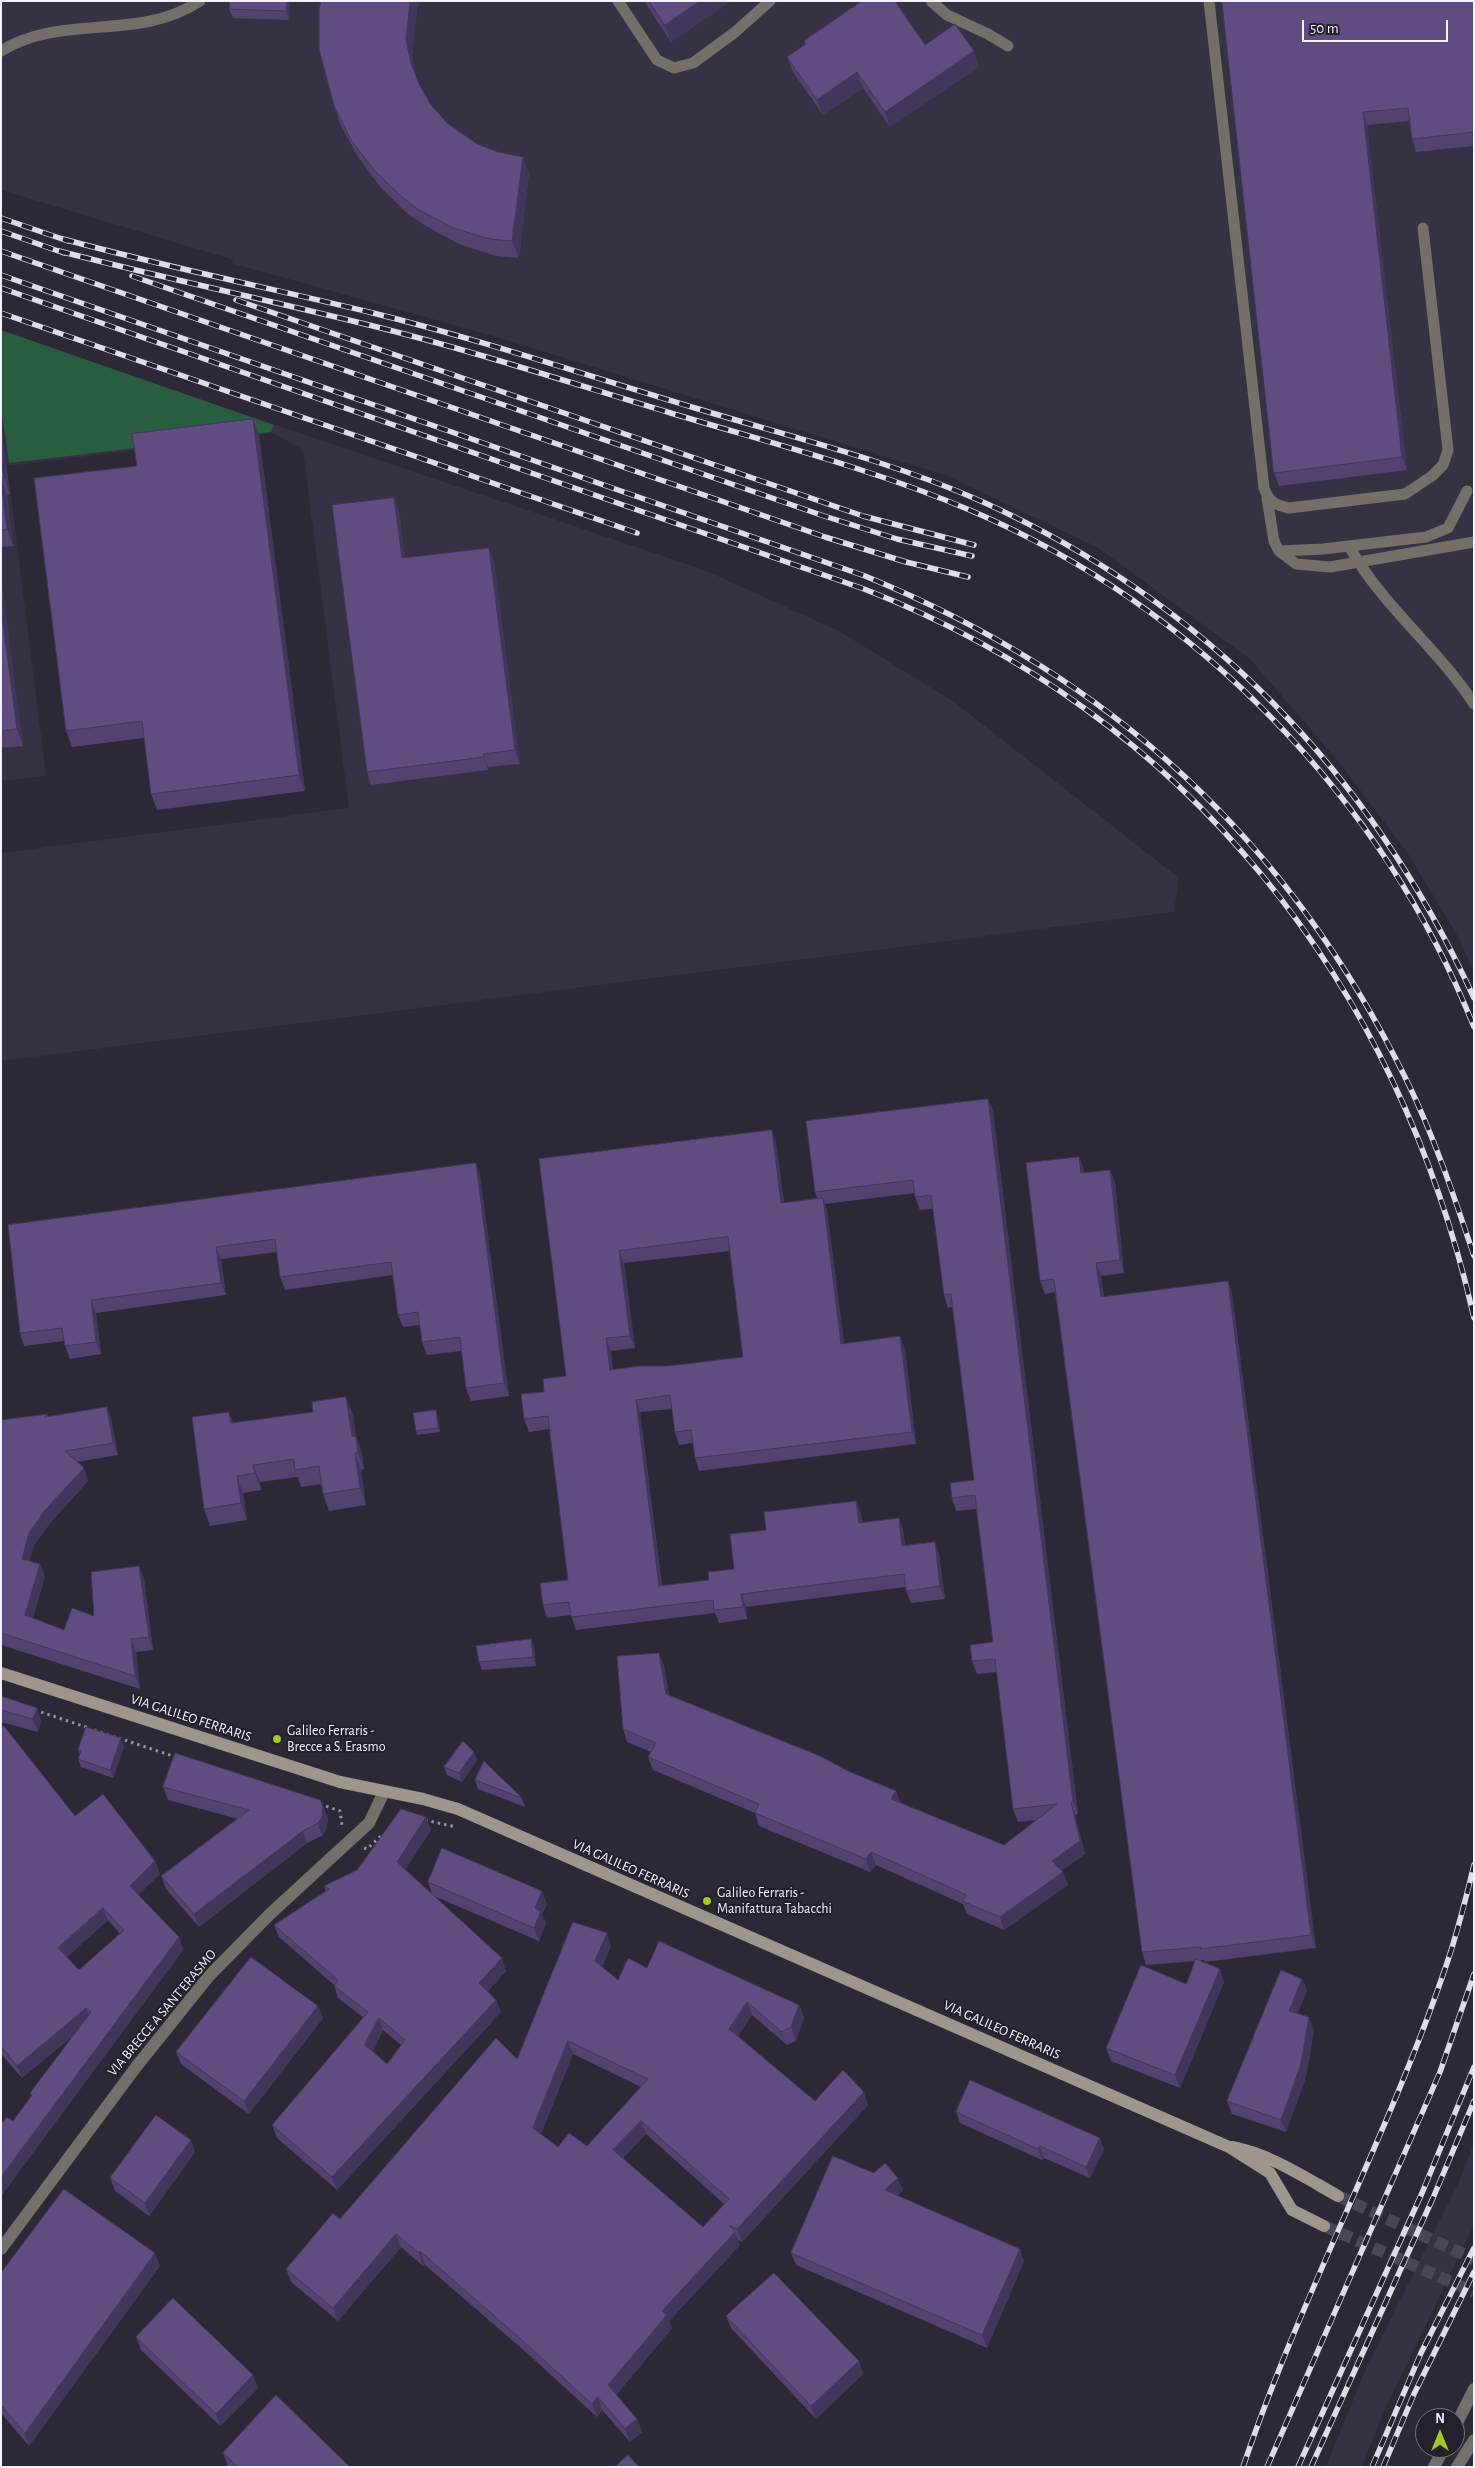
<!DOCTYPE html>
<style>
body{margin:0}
#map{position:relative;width:1475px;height:2468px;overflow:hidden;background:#2d2835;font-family:"Alegreya Sans",sans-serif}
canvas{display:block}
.frame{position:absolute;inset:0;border:2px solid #f3f1fa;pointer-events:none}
.north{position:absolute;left:1415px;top:2408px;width:50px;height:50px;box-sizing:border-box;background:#231f2b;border:1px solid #76737e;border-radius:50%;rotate:0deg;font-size:14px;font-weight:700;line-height:20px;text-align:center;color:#f3f1fa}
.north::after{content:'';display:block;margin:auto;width:18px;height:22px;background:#a5c824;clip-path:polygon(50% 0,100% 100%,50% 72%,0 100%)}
.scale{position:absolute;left:1302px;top:20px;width:146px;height:22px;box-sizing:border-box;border:2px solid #f3f1fa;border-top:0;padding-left:6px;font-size:15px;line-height:18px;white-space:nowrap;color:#f3f1fa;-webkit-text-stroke:4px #231f2b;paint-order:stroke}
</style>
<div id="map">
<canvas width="1475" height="2468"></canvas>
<div class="frame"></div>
<div class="north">N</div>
<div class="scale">50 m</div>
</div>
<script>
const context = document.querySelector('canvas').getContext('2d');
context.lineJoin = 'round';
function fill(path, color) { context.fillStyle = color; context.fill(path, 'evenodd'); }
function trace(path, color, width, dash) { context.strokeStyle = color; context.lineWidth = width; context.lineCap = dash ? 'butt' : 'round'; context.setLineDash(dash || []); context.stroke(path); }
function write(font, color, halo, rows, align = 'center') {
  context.font = font + ' "Alegreya Sans",sans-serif'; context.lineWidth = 4; context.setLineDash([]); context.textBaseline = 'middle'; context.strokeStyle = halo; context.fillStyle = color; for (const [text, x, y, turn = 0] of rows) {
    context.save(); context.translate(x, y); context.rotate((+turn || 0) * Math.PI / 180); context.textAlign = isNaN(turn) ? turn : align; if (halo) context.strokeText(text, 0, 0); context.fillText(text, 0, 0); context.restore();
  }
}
const built = new Path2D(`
 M1 1H1474V973L1460 940 1407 852 1339 762 1250 659 1097 547 945 475 493 336 231 263 234 260 1 190Z
 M1 332 704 570 839 631 954 702 1179 878 1174 912 1 1061V853L349 808 303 450 273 433 7 466 46 776 1 781Z
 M1474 2143V2225L1384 2411 1362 2467H1326L1365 2371 1458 2184Z`);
const green = new Path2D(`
 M1 330 274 425 271 432 9 463 1 405Z`);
const secondaryTunnel = new Path2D(`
 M1338 2196 1474 2259
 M1324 2226 1474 2292`);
const path = new Path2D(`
 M35 1710 89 1728
 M94 1730 176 1757
 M320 1804 340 1811 342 1825
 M425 1820 456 1827
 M364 1848 367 1849 383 1834`);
const service = new Path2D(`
 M618 1 657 60 674 68 693 63 734 33 770 1
 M931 1 947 15 988 34 1008 46
 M1209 1 1264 488C1269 502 1275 505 1289 508L1405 494 1432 476 1443 465 1448 450 1423 228
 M1 51C62 13 139 42 200 1
 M1267 498 1274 541 1279 551 1296 564 1330 567 1474 542
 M1349 546C1382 606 1437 647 1474 704
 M1279 551 1323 549 1426 537 1448 528 1467 491`);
const minor = new Path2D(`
 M1 2249 136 2067 209 1976 270 1914 369 1823 384 1792`);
const tertiary = new Path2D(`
 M1455 2427 1474 2389
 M1434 2467 1444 2448
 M1457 2467 1474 2440`);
const secondary = new Path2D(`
 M1 1673 340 1782 423 1799 458 1809 1229 2147 1270 2173 1292 2210 1324 2226
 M1232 2147C1270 2154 1304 2177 1338 2196`);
const rail = new Path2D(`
 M1 218 68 241
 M1 231 64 253
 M63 239C166 267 270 288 373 313 482 340 588 376 695 408 791 437 891 461 983 502 1208 604 1371 774 1474 998
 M1 251 825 537 906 562 968 577
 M59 251C163 278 268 300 373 326 474 351 574 384 674 414 774 444 876 470 972 511 1198 608 1383 799 1474 1027
 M1 275 865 576C1112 677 1288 840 1406 1079 1434 1136 1454 1196 1474 1256
 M132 276 821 515 897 539 972 556
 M1 288 864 589C1187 714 1399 984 1474 1318
 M236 300 863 516 974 545
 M1 313 637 533
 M1243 2467C1301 2295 1389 2135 1447 1963 1458 1931 1466 1898 1474 1865
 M1267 2467 1440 2072 1474 1974
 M1298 2467 1422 2193 1474 2067
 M1311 2467 1433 2198 1474 2101
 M1372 2467 1421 2353 1474 2248
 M1383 2467 1414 2394 1474 2272`);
const wall = new Path2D(`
 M230 1H290L289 20 233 18 229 9Z
 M321 1H420L417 9 412 56 416 78 419 84 431 105 447 123 477 144 529 173 519 258 496 256 459 244 426 226 409 215 381 188 358 157 340 123 334 106Z
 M644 1H731L671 42Z
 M1222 1H1474V146L1416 152 1412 139 1409 121 1367 125 1407 470 1279 486 1274 473Z
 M804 41 925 45 979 67 890 127 863 88 823 115 793 72 787 57 805 44Z
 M1 429 10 494 7 495 13 546 1 547Z
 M259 435 305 791 157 810 151 794 144 738 72 747 66 731Z
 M394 498 399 511 405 558 494 561 520 764 488 767V770L371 785 367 772Z
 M1 581 23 746 1 748Z
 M988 1099 993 1111 1078 1814 1075 1815 1085 1854 1062 1870 1068 1885 1004 1930 967 1914 963 1904 876 1865 870 1872 759 1826 755 1813 653 1770 648 1757 651 1752 627 1742 623 1729 659 1653 664 1666 669 1695 901 1803 1004 1845 1037 1820 1018 1822 1013 1809 997 1672 977 1674 972 1661 993 1642 976 1509 956 1511 952 1498 974 1480 952 1307 948 1308 944 1295 933 1209 920 1210 915 1197V1193L825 1204 827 1211 844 1343 905 1349 916 1444 699 1471 695 1458 693 1443 679 1445 675 1432 672 1409 640 1412 662 1586 709 1580 734 1569 766 1530 856 1501 861 1514 862 1522 903 1530 905 1545 935 1542 939 1554 945 1599 911 1603 906 1591V1587L746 1607 747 1619 719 1623 715 1613 576 1630 571 1615 547 1618 543 1605 568 1580 549 1429 529 1432 524 1419 544 1392 566 1376 539 1159 776 1143 784 1203 817 1198 815 1192ZM730 1251 743 1357 668 1366 613 1370 611 1351 635 1348 624 1263Z
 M1084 1169V1173L1110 1170 1115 1182 1124 1273 1101 1276 1104 1297 1228 1281 1232 1294 1316 1948 1205 1962 1204 1960H1200L1224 1982 1180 2088 1111 2061 1106 2048 1186 1984 1196 1961 1146 1965 1142 1952 1055 1292 1045 1294 1040 1281Z
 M480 1176 509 1396 471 1401 466 1388 461 1351 427 1355 422 1342 420 1325 403 1327 398 1315 393 1275 285 1290 280 1277 277 1252 221 1259 226 1295 96 1313 101 1354 70 1359 65 1346 64 1341 24 1346 20 1333 8 1225Z
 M107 1407 111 1419 118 1455 77 1462 84 1468 88 1481 51 1522 34 1545 29 1561 45 1576 33 1618 64 1630 94 1616 139 1566 144 1579 153 1650 136 1652 140 1689 1 1645V1420L48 1414 49 1417Z
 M436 1410 437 1414 440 1432 417 1435 416 1431Z
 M353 1414 356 1437 362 1454 364 1469 361 1470 366 1505 329 1511 323 1494 322 1484 301 1487 298 1477 260 1482 261 1490 243 1493 247 1520 210 1526 204 1509 233 1423Z
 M531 1639 534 1648 536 1666 482 1670 479 1662Z
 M1 1696 41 1720 38 1732 1 1722Z
 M1 1728 75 1816 155 1861 160 1874 138 1895 179 1937 183 1950 1 2196V2124L13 2121 31 2097 30 2093 74 2035 22 2078 1 2054ZM108 1920 120 1934 79 1970 67 1957Z
 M121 1738 124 1747 113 1778 81 1767 78 1759 80 1755 78 1750Z
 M477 1760 462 1782 447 1775 444 1767Z
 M475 1780 522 1798 525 1807 478 1789Z
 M163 1787 323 1806 328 1819 326 1830 322 1836 307 1843 199 1927 166 1889 161 1876 238 1819 168 1800Z
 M426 1817 431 1830 405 1869 432 1894 428 1882 547 1904 542 1914 546 1923 539 1941 434 1896 506 1971 488 1991 496 2000 501 2012 337 2190 277 2138 272 2125 364 2018 338 1998 334 1985 279 1937 274 1925 326 1891 324 1886 357 1870ZM383 2030 401 2045 387 2064 373 2051Z
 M611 1946 602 1967 618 1980 647 1968 799 2005 804 2018 796 2041 787 2045 752 2015 738 2036 815 2101 868 2105 742 2242 738 2240 740 2245 669 2321 672 2328 616 2395 637 2419 642 2432 630 2442 602 2410 597 2417 528 2354 425 2265 423 2266 401 2247 338 2321 291 2282 286 2269 340 2219 517 2059ZM573 2054 641 2087 587 2146 558 2147 541 2134ZM646 2134 724 2204 703 2227 623 2158Z
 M1302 1979 1307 1991 1297 2014 1314 2030 1306 2077 1286 2132 1232 2114 1227 2101Z
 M318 2006 323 2018 249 2114 181 2064 176 2052Z
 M956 2112 1104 2149 1090 2178 1044 2158 1042 2160 960 2123Z
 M195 2152 149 2216 115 2191 110 2178Z
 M903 2190 897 2196 1024 2261 987 2348 796 2265 791 2253Z
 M160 2266 29 2446 1 2413V2273Z
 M726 2316 859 2361 863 2374 816 2419 731 2328Z
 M136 2337 258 2388 220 2426 141 2350Z
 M223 2453 350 2467H228Z`);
const shadedWall = new Path2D(`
 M287 1H290L289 20 286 11Z
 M410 1H420L417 9 412 56 417 80 411 63 406 40Z
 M700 1H731L671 42 665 25Z
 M974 51 979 67 890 127 885 112Z
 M857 72 863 88 823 115 817 100Z
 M1363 112 1367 125 1407 470 1402 457Z
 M523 157 529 173 519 258 512 241Z
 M253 419 259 435 305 791 299 775Z
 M1 429 10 494 4 478 1 459Z
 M1 479 7 495 13 546 7 529Z
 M394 498 399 511 407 572 402 558Z
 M489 548 494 561 520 764 515 750Z
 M1 581 2 582 23 746 17 729 1 608Z
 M483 754 488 767V770L484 757Z
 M988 1099 993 1111 1078 1814 1073 1802Z
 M772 1130 776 1143 786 1216 781 1203Z
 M1079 1157 1084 1169 1086 1186 1081 1173Z
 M476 1163 480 1176 509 1396 504 1383Z
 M1110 1170 1115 1182 1124 1273 1120 1260Z
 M823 1198 827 1211 846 1356 841 1344Z
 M216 1247 221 1259 226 1295 221 1283Z
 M619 1251 624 1263 635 1348 630 1336Z
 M1096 1263 1101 1276 1106 1310 1101 1297Z
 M1228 1281 1232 1294 1316 1948 1311 1935Z
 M91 1300 96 1313 101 1354 96 1342Z
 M900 1336 905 1349 916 1444 912 1432Z
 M606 1338 611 1351 614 1383 610 1370Z
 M346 1397 353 1414 358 1453 352 1436Z
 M636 1400 640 1412 663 1599 659 1586Z
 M107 1407 111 1419 118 1455 113 1443Z
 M436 1410 437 1414 440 1432 438 1428Z
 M229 1412 235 1428 231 1423Z
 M356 1437 362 1454 364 1469 358 1453Z
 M355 1453 361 1470 366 1505 360 1488Z
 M253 1465 260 1482 261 1490 255 1473Z
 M84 1468 88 1481 51 1522 34 1545 26 1572 22 1559 29 1533 46 1509Z
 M237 1476 243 1493 247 1520 241 1503Z
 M856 1501 861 1514 863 1535 859 1523Z
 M899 1518 903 1530 907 1558 902 1546Z
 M935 1542 939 1554 945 1599 940 1586Z
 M40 1564 45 1576 30 1628 25 1615Z
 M139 1566 144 1579 153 1650 149 1637Z
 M741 1594 746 1607 747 1619 743 1607Z
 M131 1639 136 1652 140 1689 135 1676Z
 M531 1639 534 1648 536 1666 533 1657Z
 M659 1653 664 1666 671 1706 666 1694Z
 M37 1708 41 1720 38 1732 33 1719Z
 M121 1738 124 1747 113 1778 110 1770Z
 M474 1752 477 1760 462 1782 459 1773Z
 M896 1791 901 1803 891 1799Z
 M1071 1802 1075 1815 1085 1854 1057 1874 1052 1861Z
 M323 1806 328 1819 326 1830 322 1836 318 1823Z
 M426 1817 431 1830 402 1875 397 1862Z
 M303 1831 307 1843 199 1927 194 1914Z
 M871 1852 876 1865 870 1872 866 1859Z
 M155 1861 160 1874 134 1899 130 1886Z
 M1063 1872 1068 1885 1004 1930 1000 1917Z
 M542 1891 547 1904 542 1914 546 1923 539 1941 534 1928 535 1908Z
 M103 1908 108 1920 63 1960 58 1948Z
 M607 1933 611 1946 599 1974 595 1961Z
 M179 1937 183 1950 1 2196V2177Z
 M502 1958 506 1971 484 1995 479 1983Z
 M1220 1969 1224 1982 1180 2088 1175 2075Z
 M1302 1979 1307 1991 1293 2024 1289 2011Z
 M496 2000 501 2012 337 2190 332 2177Z
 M747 2002 752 2015 734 2042 729 2029Z
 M799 2005 804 2018 796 2041 791 2027Z
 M318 2006 323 2018 249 2114 244 2101Z
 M86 2008 91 2020 22 2078 17 2066Z
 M1309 2017 1314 2030 1306 2077 1286 2132 1281 2120Z
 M379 2018 383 2030 370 2058 365 2045Z
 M568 2041 573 2054 538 2141 533 2128Z
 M864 2092 868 2105 742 2242 737 2229Z
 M641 2121 646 2134 618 2163 613 2150Z
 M1100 2138 1104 2149 1090 2178 1086 2167Z
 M191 2140 195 2152 149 2216 145 2203Z
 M1040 2146 1044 2158 1042 2160 1038 2149Z
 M898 2178 903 2190 889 2203 885 2190Z
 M735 2232 740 2245 669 2321 672 2328 613 2398 608 2385 662 2311Z
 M396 2234 401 2247 338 2321 333 2308Z
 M1020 2249 1024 2261 987 2348 982 2335Z
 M420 2251 425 2265 423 2266 419 2253Z
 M155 2253 160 2266 29 2446 25 2433Z
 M859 2361 863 2374 816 2419 811 2406Z
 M253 2375 258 2388 220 2426 216 2414Z
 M598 2397 602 2410 597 2417 592 2404Z
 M637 2419 642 2432 630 2442 625 2429Z`);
const building = new Path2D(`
 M230 1H287L286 11 229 9Z
 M321 1H410L406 40 411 63 419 84 431 105 447 123 477 144 498 152 523 157 512 241 490 239 453 228 419 210 403 198 375 171 351 140 334 106 319 49V10Z
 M649 1H700L665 25Z
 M862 1H895L925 45 955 24 974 51 885 112 857 72 817 100 787 57 806 44 804 41Z
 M1222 1H1474V132L1412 139 1408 108 1363 112 1402 457 1274 473Z
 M253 419 299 775 151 794 142 721 66 731 34 478 137 466 132 434Z
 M1 459 4 478H1Z
 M1 482 7 529 1 530Z
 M394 498 402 558 489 548 515 750 483 754 484 757 367 772 332 505Z
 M1 608 17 729 1 731Z
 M988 1099 1073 1802H1071L1080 1841 1052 1861 1063 1872 1000 1917 962 1901 967 1895 871 1852 866 1859 755 1813 759 1804 648 1757 656 1743 623 1729 617 1656 659 1653 666 1694 820 1756 848 1771 896 1791 891 1799 1004 1845 1057 1804 1013 1809 995 1659 972 1661 970 1645 993 1642 975 1495 952 1498 950 1483 974 1480 951 1294 944 1295 931 1195 915 1197 913 1180 815 1192 806 1121Z
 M772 1130 781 1203 823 1198 841 1344 900 1336 912 1432 695 1458 691 1430 675 1432 670 1395 636 1400 659 1586 709 1580 708 1572 734 1569 730 1534 766 1530 764 1512 856 1501 859 1523 899 1518 902 1546 935 1542 940 1586 906 1591 904 1574 741 1594 743 1607 714 1610 713 1600 571 1617 569 1602 543 1605 540 1583 568 1580 548 1416 524 1419 521 1394 544 1392 543 1379 566 1376 539 1159ZM728 1237 743 1357 668 1366H639L610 1370 606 1338 630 1336 619 1251Z
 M1079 1157 1081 1173 1110 1170 1120 1260 1096 1263 1101 1297 1228 1281 1311 1935 1200 1949 1201 1947 1142 1952 1054 1279 1040 1281 1026 1163Z
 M476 1163 504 1383 466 1388 460 1337 422 1342 418 1312 398 1315 391 1262 280 1277 275 1239 216 1247 221 1283 91 1300 96 1342 65 1346 62 1328 20 1333 8 1225Z
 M346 1397 352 1436 356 1437 358 1453H355L360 1488 323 1494 319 1466 295 1470 294 1459 253 1465 255 1473 237 1476 241 1503 204 1509 192 1417 229 1412 231 1423 313 1412 312 1402Z
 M107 1407 113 1443 65 1451 84 1468 46 1509 29 1533 22 1559 40 1564 25 1615 64 1630 72 1608 94 1616 91 1572 139 1566 149 1637 131 1639 135 1676 1 1633V1420L48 1414 45 1417Z
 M436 1410 438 1428 416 1431 413 1413Z
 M531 1639 533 1657 479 1662 476 1646Z
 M1 1696 37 1708 33 1719 1 1710Z
 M4 1726 75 1816 103 1794 155 1861 130 1886 179 1937 1 2177V2124L7 2117 13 2121 32 2095 30 2093 91 2012 86 2008 17 2066 1 2046V1728ZM103 1908 124 1930 79 1970 58 1948Z
 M86 1727 121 1738 110 1770 78 1759 81 1751 78 1750Z
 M463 1741 474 1752 459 1773 444 1767Z
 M175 1753 320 1800 323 1806 322 1817 318 1823 303 1831 194 1914 161 1876 249 1810 163 1787Z
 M484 1761 522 1798 475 1780Z
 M401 1809 426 1817 397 1862 502 1958 479 1983 496 2000 332 2177 272 2125 368 2012 334 1986 338 1980 274 1925 329 1889 324 1886 357 1870ZM379 2018 405 2040 387 2064 365 2045Z
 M442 1848 542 1891 535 1908 541 1911 534 1928 428 1882Z
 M573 1922 607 1933 595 1961 618 1980 628 1958 647 1968 659 1941 799 2005 791 2027 782 2032 747 2002 729 2029 815 2101 843 2070 864 2092 737 2229 729 2225 735 2232 662 2311 667 2315 608 2385 637 2419 625 2429 598 2397 592 2404 523 2341 420 2251 419 2253 396 2234 333 2308 286 2269 333 2213 340 2219 496 2038 517 2059ZM568 2041 648 2079 587 2146 569 2133 558 2147 533 2128ZM641 2121 729 2199 703 2227 613 2150Z
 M251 1957 318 2006 244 2101 176 2052Z
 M1196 1959 1220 1969 1175 2075 1106 2048 1141 1965 1186 1984Z
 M1281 1970 1302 1979 1289 2011 1309 2017 1301 2064 1281 2120 1227 2101Z
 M970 2080 1100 2138 1086 2167 1040 2146 1038 2149 956 2112Z
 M156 2115 191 2140 145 2203 110 2178Z
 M833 2156 874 2173 885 2163 898 2178 885 2190 1020 2249 982 2335 791 2253Z
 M64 2189 155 2253 25 2433 1 2405V2273Z
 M774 2273 859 2361 811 2406 726 2316Z
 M173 2298 253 2375 216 2414 136 2337Z
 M276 2395 350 2467H238L223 2453Z
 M628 2455 639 2467H615Z`);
const markers = [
 [277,1739,5,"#a5c824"],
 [707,1901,5,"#a5c824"]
];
const streetNames = [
 ["VIA GALILEO FERRARIS",191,1718,18],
 ["VIA GALILEO FERRARIS",631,1869,24],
 ["VIA BRECCE A SANT'ERASMO",162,2013,-50],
 ["VIA GALILEO FERRARIS",1002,2030,24]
];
const poiNames = [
 ["Galileo Ferraris -",287,1731],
 ["Brecce a S. Erasmo",287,1747],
 ["Galileo Ferraris -",717,1893],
 ["Manifattura Tabacchi",717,1909]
];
fill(built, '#373144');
fill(green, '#285e3f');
trace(secondaryTunnel, '#4b4653', 12, [12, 6]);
trace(path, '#97949e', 3, [2.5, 4]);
trace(service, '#747069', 11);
trace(minor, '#747069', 12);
trace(tertiary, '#747069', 12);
trace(secondary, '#9d968c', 12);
trace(rail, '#dedce6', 5.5);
trace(rail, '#231f2b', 4, [11]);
fill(wall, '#52426f');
fill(shadedWall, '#42365a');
fill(building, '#5f4d81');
trace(building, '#42365a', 1);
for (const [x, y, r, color] of markers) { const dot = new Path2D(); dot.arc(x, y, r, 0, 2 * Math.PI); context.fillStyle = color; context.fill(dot); trace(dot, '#231f2b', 2); }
write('14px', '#f3f1fa', '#231f2b', streetNames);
write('14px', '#f3f1fa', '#231f2b', poiNames, 'left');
</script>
